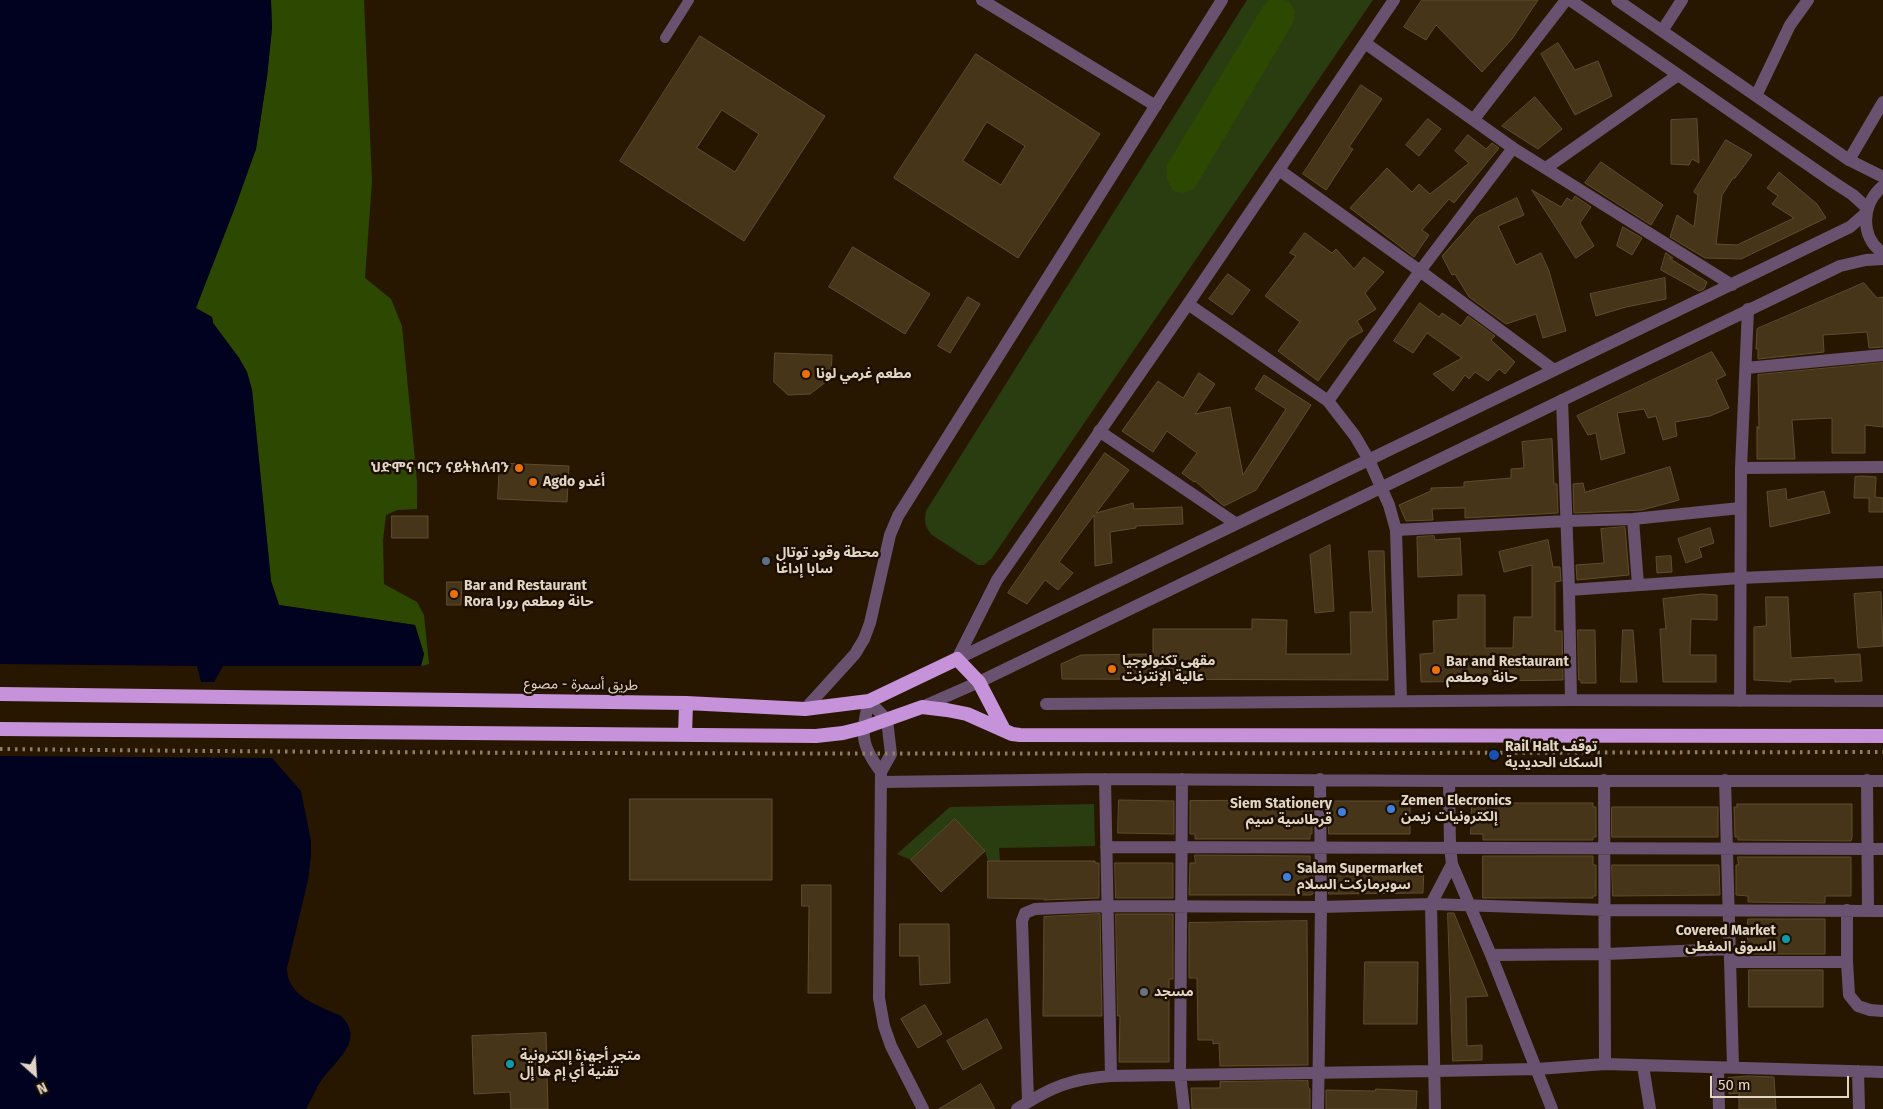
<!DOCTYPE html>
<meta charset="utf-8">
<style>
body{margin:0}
#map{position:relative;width:1883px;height:1109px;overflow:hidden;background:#281700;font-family:"Fira Sans",sans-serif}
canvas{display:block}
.north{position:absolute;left:10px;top:1049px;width:50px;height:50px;-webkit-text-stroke:4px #1c0f00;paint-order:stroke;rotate:154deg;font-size:14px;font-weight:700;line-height:20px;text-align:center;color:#e1d5c6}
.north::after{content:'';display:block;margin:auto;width:18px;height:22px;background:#e1d5c6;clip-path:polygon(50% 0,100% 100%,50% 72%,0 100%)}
.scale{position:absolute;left:1710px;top:1076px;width:139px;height:22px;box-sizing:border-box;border:2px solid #e1d5c6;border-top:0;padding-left:6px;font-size:15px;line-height:18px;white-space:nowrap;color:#e1d5c6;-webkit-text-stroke:4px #1c0f00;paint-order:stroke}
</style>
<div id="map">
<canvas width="1883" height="1109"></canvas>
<div class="north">N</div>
<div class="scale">50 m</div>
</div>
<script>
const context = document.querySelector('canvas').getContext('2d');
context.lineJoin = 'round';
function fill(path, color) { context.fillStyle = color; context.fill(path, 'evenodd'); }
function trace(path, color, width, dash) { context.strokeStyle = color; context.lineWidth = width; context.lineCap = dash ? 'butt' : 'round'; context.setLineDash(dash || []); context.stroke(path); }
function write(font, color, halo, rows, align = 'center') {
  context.font = font + ' "Fira Sans","Noto Sans Arabic","Noto Sans Ethiopic",sans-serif'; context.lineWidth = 5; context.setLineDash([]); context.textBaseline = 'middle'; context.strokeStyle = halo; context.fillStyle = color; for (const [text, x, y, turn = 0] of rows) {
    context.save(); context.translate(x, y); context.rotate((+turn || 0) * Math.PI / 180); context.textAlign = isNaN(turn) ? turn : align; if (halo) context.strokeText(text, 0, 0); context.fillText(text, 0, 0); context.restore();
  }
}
const green = new Path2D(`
 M1247 0H1373L992 558 984 565H978L932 535C925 527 924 521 926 511Z
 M1094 804 1095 846 999 848 1000 861H988L985 851 955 820 911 860 897 854 950 807Z`);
const forest = new Path2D(`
 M271 0H364L372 181 365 278 391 299 402 326 417 481V509L397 510 386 515 383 540 384 584 417 602 424 615 429 664 421 666 424 654 415 625 279 605 271 581 252 390 247 372 239 358 213 323 212 317 195 308 256 149 267 77 272 28Z
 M1269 0H1285L1290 2 1295 12 1293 23 1194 189 1183 193 1173 191 1167 179V165L1262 8Z`);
const water = new Path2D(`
 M0 0H271L272 28 267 77 256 149 236 205 196 308 212 317 213 323 239 358 247 372 252 390 271 581 279 605 415 625 424 654 421 666H223L214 682H201L197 666 0 664Z
 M0 756 272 758 301 791 311 841V856L308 880 287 968C287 997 318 1005 341 1016 365 1039 338 1059 323 1078 316 1087 312 1099 306 1109H0Z`);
const building = new Path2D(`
 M1422 0H1538L1512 39 1482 72 1436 25 1426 40 1404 27Z
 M700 36 825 116 744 241 620 161ZM722 110 759 134 735 172 697 148Z
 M1558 43 1575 70 1598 61 1612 96 1575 115 1541 54Z
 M976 54 1100 134 1018 258 894 178ZM987 122 1025 146 1001 185 963 161Z
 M1361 85 1382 99 1349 147 1353 149 1326 190 1303 174Z
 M1535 97 1562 129 1538 149 1502 126Z
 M1428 119 1441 129 1419 156 1406 145Z
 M1697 119 1699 163 1692 159 1689 165 1671 164V120Z
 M1468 135 1486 149 1492 143 1499 148 1454 203 1449 199 1422 230 1429 235 1414 257 1350 208 1387 168 1412 192 1419 184 1430 194 1469 163 1455 151Z
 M1726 140 1752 155 1735 178H1733L1722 195 1716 244 1737 245 1794 218 1772 204 1778 196 1767 188 1779 172 1817 204 1826 218 1741 259 1705 258 1670 237 1677 215 1694 227 1698 195 1694 192Z
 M1601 162 1663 205 1651 225 1585 183Z
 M1532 190 1561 207 1567 198 1572 201 1575 196 1591 207 1580 223 1594 246 1576 258Z
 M1517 198 1524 215 1498 226 1516 265 1541 253 1549 271 1566 331 1543 338 1536 314 1506 324 1469 297 1455 274 1452 275 1442 256 1477 217Z
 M1623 227 1642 238 1632 255 1617 246Z
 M1305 233 1332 253 1336 249 1354 269 1364 257 1384 272 1365 293 1376 309 1357 321 1363 331 1349 339 1318 381 1278 351 1300 322 1265 296 1296 256 1290 253Z
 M853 247 930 294 905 334 829 287Z
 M1666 253 1673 258H1669L1707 282 1704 289 1699 291 1661 270Z
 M1228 274 1250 290 1232 315 1209 299Z
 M1665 278 1666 299 1626 307 1596 316 1590 294Z
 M1864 283 1877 298 1883 297V347L1869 348 1867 332 1823 335 1824 352 1758 359V349H1756L1757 329Z
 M968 297 980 304 950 353 938 346Z
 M1420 303 1439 317 1442 313 1461 326 1468 316 1495 336 1491 340 1515 362 1505 374 1499 369 1488 381 1475 372 1469 379 1465 375 1453 391 1433 374 1462 358 1427 333 1413 353 1394 341Z
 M1712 352 1726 375 1716 380 1729 408 1710 416 1675 422 1677 436 1663 440 1656 416 1648 418 1644 409 1617 413 1625 453 1601 460 1596 433 1588 435 1577 416Z
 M775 353 832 355 831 378 810 394 788 395 774 382Z
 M1883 363V427L1865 425V453H1832V418L1792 420 1795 459H1757V426L1759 429 1758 375Z
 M1199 373 1215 384 1195 414 1230 407 1243 475 1286 409 1255 389 1264 375 1311 405 1256 490 1224 506 1195 481 1194 482 1182 473 1197 453 1167 431 1153 452 1122 431 1158 381 1183 398Z
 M1552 439 1554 484H1557L1558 513 1465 518V508L1432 509 1433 520 1406 521 1399 505 1431 491V488L1464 487V482L1511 478V469L1524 468 1522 442Z
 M1105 453 1129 470 1096 513 1133 503 1134 509 1182 507 1183 524 1136 526V528L1110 532 1112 563 1095 566 1094 515 1059 562 1073 573 1058 590 1045 580 1027 604 1008 593Z
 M500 463 569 466 567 502 498 499Z
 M1670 467 1679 500 1642 510 1574 513 1573 484 1583 483 1585 492Z
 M1862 476 1876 477 1875 497 1883 498V512H1869V498H1854L1855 477Z
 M1786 489 1787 500 1824 491 1830 513 1770 527 1767 492Z
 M392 516H428V538H392Z
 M1625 527 1629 575 1577 580 1576 565 1604 563 1601 529Z
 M1710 528 1714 543 1699 548 1702 557 1686 563 1678 539Z
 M1434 536 1435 540 1460 538 1462 575 1418 577 1417 537Z
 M1548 540 1553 567H1560L1561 581 1555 582V631H1562L1563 680 1421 682 1420 654 1434 653 1433 621 1458 619V595H1485V648H1513L1514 617H1532V565L1504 572 1499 552Z
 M1330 545 1334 611 1315 613 1310 555Z
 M1369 551H1384L1388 680 1062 679 1061 664 1081 655 1153 654V629H1252V619L1287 620 1286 654H1351L1350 612H1372Z
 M1671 556 1672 572 1657 573 1656 557Z
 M447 582H462L461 605H447Z
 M1881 592 1883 646 1858 648 1854 594Z
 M1702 594 1717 595V620L1691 619 1690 655H1716V682H1663L1660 629H1666L1663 599Z
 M1766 597H1788L1791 658 1860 654 1862 681 1835 682V678L1791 680V682L1754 680V627L1766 626Z
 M1578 630H1595L1596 683H1581V680H1579Z
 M1623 630H1633L1637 682H1621Z
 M630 799H772V880H630Z
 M1119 800 1174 801V834L1118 833Z
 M1307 800 1312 801V834H1310V839H1195V834H1190V801Z
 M1328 801H1410V834H1329Z
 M1472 803H1593V807H1596V837H1593V840H1483V834H1471Z
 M1737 804H1852V838L1851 841 1738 840V837H1735L1734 807H1737Z
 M1612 807H1718V837H1612Z
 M955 819 985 851 941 892 911 860Z
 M1195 855 1310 856V864H1313V894L1310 895H1189L1190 863H1195Z
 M1483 856H1593V865H1596V896H1593V898H1483Z
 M1738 857H1851V896H1825V903L1748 902V896L1736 895V865H1738Z
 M988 861H1095V863H1099V898L1044 900V899L988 898Z
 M1115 863H1173V898H1116Z
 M1329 864 1424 865 1423 893 1329 894Z
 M1612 865H1719L1720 895 1613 896Z
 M802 885H831V993H808L809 906H802Z
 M1448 913H1454L1488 996 1466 997 1467 1046 1482 1045V1060L1453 1061Z
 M1100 914 1102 1016H1043L1044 917Z
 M1116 914H1173V979H1169V1062H1119L1120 1016H1118Z
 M1748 919H1825V954H1748Z
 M1307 921 1308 1065 1220 1066 1219 1043 1213 1044V1040H1198L1197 978H1189V923Z
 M900 924H949L950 983 920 985 919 956H900Z
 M1365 962H1418L1417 1024H1364Z
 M1749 970H1823V1007H1749Z
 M925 1005 942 1034 918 1048 901 1019Z
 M987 1019 1002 1048 963 1070 947 1041Z
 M546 1033 548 1109H511L510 1092 474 1094 472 1036Z
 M1747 1076 1774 1077 1776 1109H1739V1093L1729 1094 1728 1078Z
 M1308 1081V1087L1310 1089V1109H1192L1191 1088H1220V1082Z
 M981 1084 995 1109H939Z
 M1376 1089 1417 1091 1416 1109H1326V1090L1375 1091Z`);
const service = new Path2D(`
 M665 38 689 0`);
const minor = new Path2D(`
 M982 0 1156 106
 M1570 0 1833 182 1853 195 1867 208
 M1617 0 1849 160 1883 177
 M1662 31 1682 0
 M1365 43 1513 148 1732 285
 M1756 96 1790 25 1808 0
 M1474 119 1566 0
 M1849 160 1883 102
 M1546 168 1678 75
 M1279 170 1420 271 1554 370
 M1188 304 1328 401 1355 436 1369 460 1389 505 1396 530 1401 701
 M1746 368 1883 355
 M1562 400 1569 590 1571 700
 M1328 401 1420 271 1513 148
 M1099 431 1235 523
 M1741 468 1883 467
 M1633 519 1638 585
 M1396 530 1566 521 1633 519 1740 508
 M1569 590 1740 578 1883 572
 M1740 701 1741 468 1748 309
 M1046 704 1571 700 1883 701
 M805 709 855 654 864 639 870 623 890 535 898 516 1222 0
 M1105 779 1111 1076
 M1182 779 1180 1074 1184 1109
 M1604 780 1605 1064
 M1725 780 1733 1067
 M1867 780 1868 911
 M1449 781 1450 847 1452 864 1491 955 1552 1109
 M881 782 1105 779 1449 781H1883
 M1106 847 1883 849
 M1847 910V962L1849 995 1858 1006 1870 1010 1883 1011
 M1491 955 1606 954 1730 949
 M1730 962H1847
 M1643 1066 1650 1109
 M1718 1068 1719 1109
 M1858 1071 1859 1109
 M1028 1101 1022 921 1025 913 1035 909 1108 906 1321 907 1431 904 1605 910 1883 911
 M1017 1109C1051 1087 1070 1079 1111 1076L1435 1071 1537 1069 1605 1064 1883 1072
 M1318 1109 1321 907 1320 779
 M1435 1109 1431 904 1452 864`);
const tertiary = new Path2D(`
 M1883 186C1862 203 1859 237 1883 253
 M957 659 1850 227 1866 213
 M957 659 997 580 1188 304 1394 0
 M869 701C861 734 860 744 881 772L879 998 884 1026 891 1046 923 1109
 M869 701 887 720 891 754 881 772
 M922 707 979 682 1840 266 1866 260 1883 259`);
const trunk = new Path2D(`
 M0 694 686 703 805 709 869 701 957 659 979 682 1004 730
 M0 729 816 736 843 733 863 728 922 707 947 710 967 714 1012 734 1020 735 1883 736
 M685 735 686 703`);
const rail = new Path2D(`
 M0 749C628 756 1255 753 1883 752`);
const markers = [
 [806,374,5,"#e8710a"],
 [519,468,5,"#e8710a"],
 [533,482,5,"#e8710a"],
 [766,561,5,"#5c6f8a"],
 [454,594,5,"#e8710a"],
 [1112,669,5,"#e8710a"],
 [1436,670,5,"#e8710a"],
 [1494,755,6,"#1a4fb4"],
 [1391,809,5,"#3f7fe0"],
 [1342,812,5,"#3f7fe0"],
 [1287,877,5,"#3f7fe0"],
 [1786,939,5,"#0f9aa8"],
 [1144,992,5,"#6b7280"],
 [510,1064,5,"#0f9aa8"]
];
const poiNames = [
 ["مطعم غرمي لونا",816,374],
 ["ህድሞና ባርን ናይትክለብን",509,468,"right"],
 ["Agdo أغدو",543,482],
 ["محطة وقود توتال",776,553],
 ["سابا إداغا",776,569],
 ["Bar and Restaurant",464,586],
 ["Rora حانة ومطعم رورا",464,602],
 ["مقهى تكنولوجيا",1122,661],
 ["عالية الإنترنت",1122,677],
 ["Bar and Restaurant",1446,662],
 ["حانة ومطعم",1446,678],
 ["Rail Halt توقف",1505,747],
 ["السكك الحديدية",1505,763],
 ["Zemen Elecronics",1401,801],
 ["إلكترونيات زيمن",1401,817],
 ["Siem Stationery",1332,804,"right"],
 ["قرطاسية سيم",1332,820,"right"],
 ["Salam Supermarket",1297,869],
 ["سوبرماركت السلام",1297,885],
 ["Covered Market",1776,931,"right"],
 ["السوق المغطى",1776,947,"right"],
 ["مسجد",1154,992],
 ["متجر أجهزة إلكترونية",520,1056],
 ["تقنية أي إم ها إل",520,1072]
];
const streetNames = [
 ["طريق أسمرة - مصوع",581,685,1]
];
fill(green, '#2a3d11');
fill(forest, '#2d4800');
fill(water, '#00021f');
fill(building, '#473519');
trace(building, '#5f4c30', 1);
trace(service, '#685270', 10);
trace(minor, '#685270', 12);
trace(tertiary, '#685270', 12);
trace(trunk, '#c692da', 14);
trace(rail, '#8c7e6b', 4, [2.5, 5]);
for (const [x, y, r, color] of markers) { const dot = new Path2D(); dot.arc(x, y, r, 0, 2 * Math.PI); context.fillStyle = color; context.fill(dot); trace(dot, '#1c0f00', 2); }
write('bold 14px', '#e1d5c6', '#1c0f00', poiNames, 'left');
write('14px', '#e1d5c6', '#1c0f00', streetNames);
</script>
